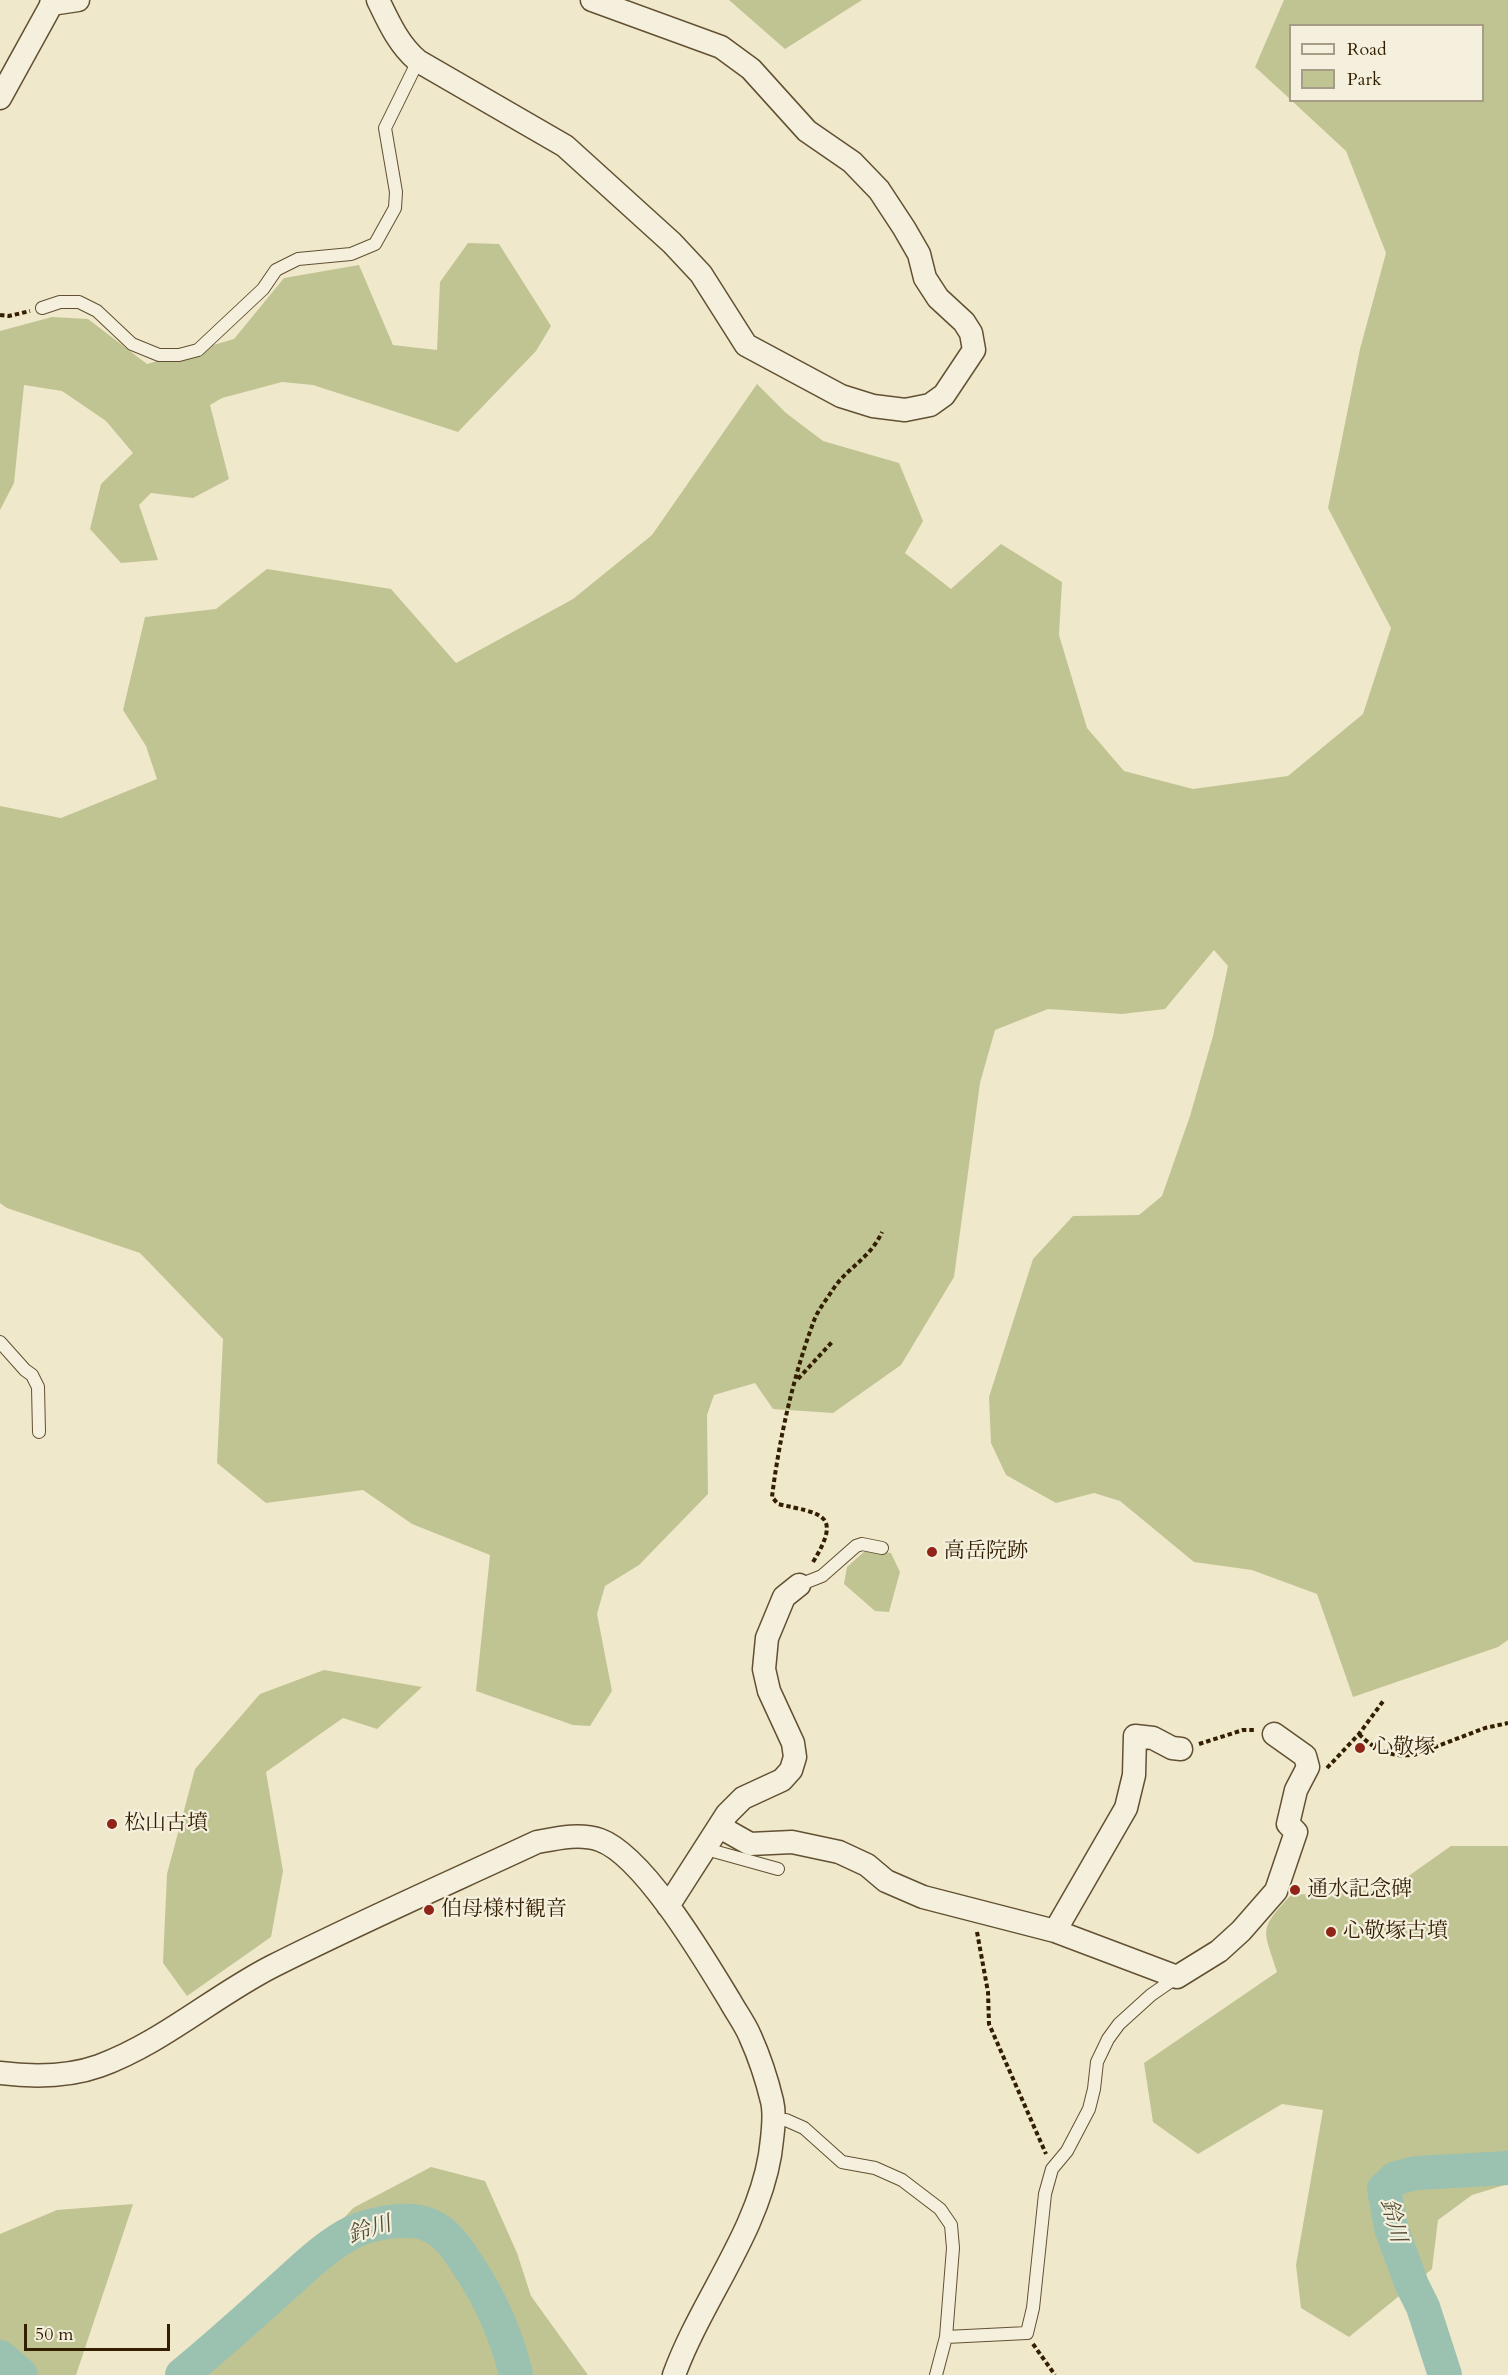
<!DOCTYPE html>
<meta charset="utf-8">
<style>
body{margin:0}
#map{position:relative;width:1508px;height:2375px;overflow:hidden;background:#f0e8ca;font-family:Cardo,serif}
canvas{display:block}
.legend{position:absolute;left:1289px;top:24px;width:195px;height:78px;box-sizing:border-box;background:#f5f0dd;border:2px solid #a79c85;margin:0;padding:8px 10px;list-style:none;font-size:18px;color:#331e00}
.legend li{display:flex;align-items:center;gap:12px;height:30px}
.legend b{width:30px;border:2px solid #a79c85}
.scale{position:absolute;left:24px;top:2324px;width:146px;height:27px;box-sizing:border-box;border:3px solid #331e00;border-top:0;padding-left:8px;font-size:18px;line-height:21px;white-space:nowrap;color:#331e00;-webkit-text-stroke:4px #f5f0dd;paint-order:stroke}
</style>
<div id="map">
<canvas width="1508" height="2375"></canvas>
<ul class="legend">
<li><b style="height:8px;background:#f5f0dd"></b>Road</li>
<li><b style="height:16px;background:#c0c492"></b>Park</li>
</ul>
<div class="scale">50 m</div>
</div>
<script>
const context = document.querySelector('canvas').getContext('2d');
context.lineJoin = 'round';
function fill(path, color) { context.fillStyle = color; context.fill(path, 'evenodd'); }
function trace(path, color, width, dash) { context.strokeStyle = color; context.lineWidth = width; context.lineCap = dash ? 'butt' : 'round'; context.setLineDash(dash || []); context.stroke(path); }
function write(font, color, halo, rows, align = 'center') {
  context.font = font + ' Cardo,"Noto Serif JP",serif'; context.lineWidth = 4.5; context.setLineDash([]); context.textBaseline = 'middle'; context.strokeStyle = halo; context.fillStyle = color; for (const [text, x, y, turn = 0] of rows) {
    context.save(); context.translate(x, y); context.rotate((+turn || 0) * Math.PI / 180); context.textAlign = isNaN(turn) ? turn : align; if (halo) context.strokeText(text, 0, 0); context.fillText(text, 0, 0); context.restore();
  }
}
const green = new Path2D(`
 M729 0H862L785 49Z
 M1284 0H1508V1640L1498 1647 1353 1697 1317 1594 1252 1570 1194 1562 1120 1501 1094 1493 1056 1503 1006 1475 991 1443 989 1397 1033 1259 1073 1216 1139 1215 1162 1196 1190 1116 1213 1036 1228 966 1214 950 1165 1009 1122 1014 1048 1009 995 1030 980 1083 954 1277 901 1365 833 1413 773 1409 755 1383 714 1395 707 1415 708 1494 639 1565 605 1586 597 1614 612 1691 590 1726 573 1725 476 1691 490 1555 412 1524 363 1490 266 1503 217 1463 223 1339 140 1253 7 1208 0 1203V806L61 818 157 779 146 746 123 710 145 617 216 609 267 569 391 589 456 663 573 599 652 535 757 384 786 413 823 441 899 463 923 521 905 553 951 589 1001 544 1062 582 1059 635 1087 728 1124 771 1193 789 1288 776 1363 714 1391 628 1328 508 1360 349 1386 253 1346 151 1292 101 1482 100V26H1290V99L1255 67Z
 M468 243 499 244 551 326 536 351 458 432 313 385 282 382 222 398 210 405 229 479 193 498 151 493 139 505 158 560 121 563 90 529 101 484 133 453 106 421 62 391 24 385 14 483 0 510V331L52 317 88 319 147 364 234 339 284 278 359 265 393 345 437 350 440 282Z
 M866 1550 891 1553 900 1572 889 1612 875 1611 844 1584 847 1567Z
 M324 1670 422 1687 377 1729 343 1718 266 1772 283 1871 271 1937 187 1996 163 1963 167 1874 195 1769 260 1694Z
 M1451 1846H1508V2184L1472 2195 1438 2220 1432 2269 1349 2337 1301 2308 1296 2265 1323 2110 1282 2104 1198 2154 1153 2122 1144 2063 1277 1972C1264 1929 1257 1931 1291 1895L1390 1889Z
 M431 2167 485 2181 517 2253 531 2296 588 2375H192L232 2344 353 2208Z
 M133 2204 76 2375H0V2234L57 2210Z`);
const river = new Path2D(`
 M0 2357 21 2375
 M182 2375C215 2348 247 2319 278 2291 302 2270 325 2246 353 2232 372 2223 409 2216 429 2225 448 2233 458 2250 469 2267 491 2300 507 2337 516 2375
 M1445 2375 1423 2307 1412 2285 1391 2228 1384 2189 1396 2178 1417 2173 1508 2168`);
const path = new Path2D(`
 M0 315 9 316 30 311
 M798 1379 832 1342
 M813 1562C843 1513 821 1514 778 1504L772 1497C779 1439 794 1373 815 1318 819 1309 826 1300 832 1291 846 1268 870 1259 882 1232
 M1359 1734C1376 1751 1390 1757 1414 1755L1485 1728 1508 1723
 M1199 1744 1243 1730H1255
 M1327 1768 1359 1734 1384 1700
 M977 1932 988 1992 989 2024 1046 2154
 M1033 2344 1055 2375`);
const service = new Path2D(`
 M42 308 60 302H79L97 311 132 344 159 355H179L198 350 263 289 276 270 298 259 351 254 375 244 395 208 396 192 385 128 418 61
 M0 1342 25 1370 32 1375 38 1387 39 1432
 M799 1585 822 1576 856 1546 862 1544 882 1548
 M706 1849 778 1869
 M773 2121 786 2120 804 2128 842 2162 875 2168 902 2180 940 2209 951 2225 953 2248 946 2337 936 2375
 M946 2337 1027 2333 1033 2308 1045 2194 1052 2169 1067 2151 1089 2109 1094 2089 1097 2062 1108 2039 1119 2024 1151 1995 1177 1977`);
const minor = new Path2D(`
 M378 0C389 23 399 45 418 61L565 146 672 243 701 274 746 345 841 396 873 406 905 410 930 405 944 395 974 350 971 333 964 322 938 298 925 278 919 254 904 228 879 190 852 162 807 131 751 69 721 47 592 0
 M51 4 78 0
 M0 98 54 0
 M720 1827 750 1844 792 1842 839 1852 867 1865 886 1881 923 1897 1055 1931 1177 1977 1219 1951 1241 1931 1276 1891 1296 1832 1288 1824 1296 1790 1308 1767 1305 1756 1274 1734
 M668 1906 727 1814 743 1798 782 1780 791 1770 795 1757 793 1743 769 1691 764 1669 767 1638 784 1597 799 1585
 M1055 1931 1126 1808 1134 1775 1135 1736 1153 1738 1172 1748 1181 1749
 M0 2073C32 2077 68 2077 99 2066 162 2043 214 1996 273 1966 360 1922 449 1883 537 1842 558 1838 580 1833 600 1840 644 1856 705 1960 730 2001 736 2012 745 2024 750 2036 759 2056 767 2080 772 2101 776 2117 772 2138 770 2155 757 2233 701 2301 674 2375`);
const markers = [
 [932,1552,6,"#8f2418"],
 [1360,1748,6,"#8f2418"],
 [112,1824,6,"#8f2418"],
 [1295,1890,6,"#8f2418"],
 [429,1910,6,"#8f2418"],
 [1331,1932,6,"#8f2418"]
];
const poiNames = [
 ["高岳院跡",944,1552],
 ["心敬塚",1372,1748],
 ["松山古墳",124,1824],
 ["通水記念碑",1307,1890],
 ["伯母様村観音",441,1910],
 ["心敬塚古墳",1343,1932]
];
const waterNames = [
 ["鈴川",1392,2221,75],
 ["鈴川",370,2231,-17]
];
fill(green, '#c0c492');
trace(river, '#9bc1b1', 34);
trace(service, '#625032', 14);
trace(minor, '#625032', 25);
trace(path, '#331e00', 4, [4.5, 3]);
trace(service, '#f5f0dd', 12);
trace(minor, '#f5f0dd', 22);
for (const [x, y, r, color] of markers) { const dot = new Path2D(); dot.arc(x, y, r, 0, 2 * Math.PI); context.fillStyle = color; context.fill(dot); trace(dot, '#f5f0dd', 2); }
write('21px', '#331e00', '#f5f0dd', poiNames, 'left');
write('italic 22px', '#524f35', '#f5f0dd', waterNames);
</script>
